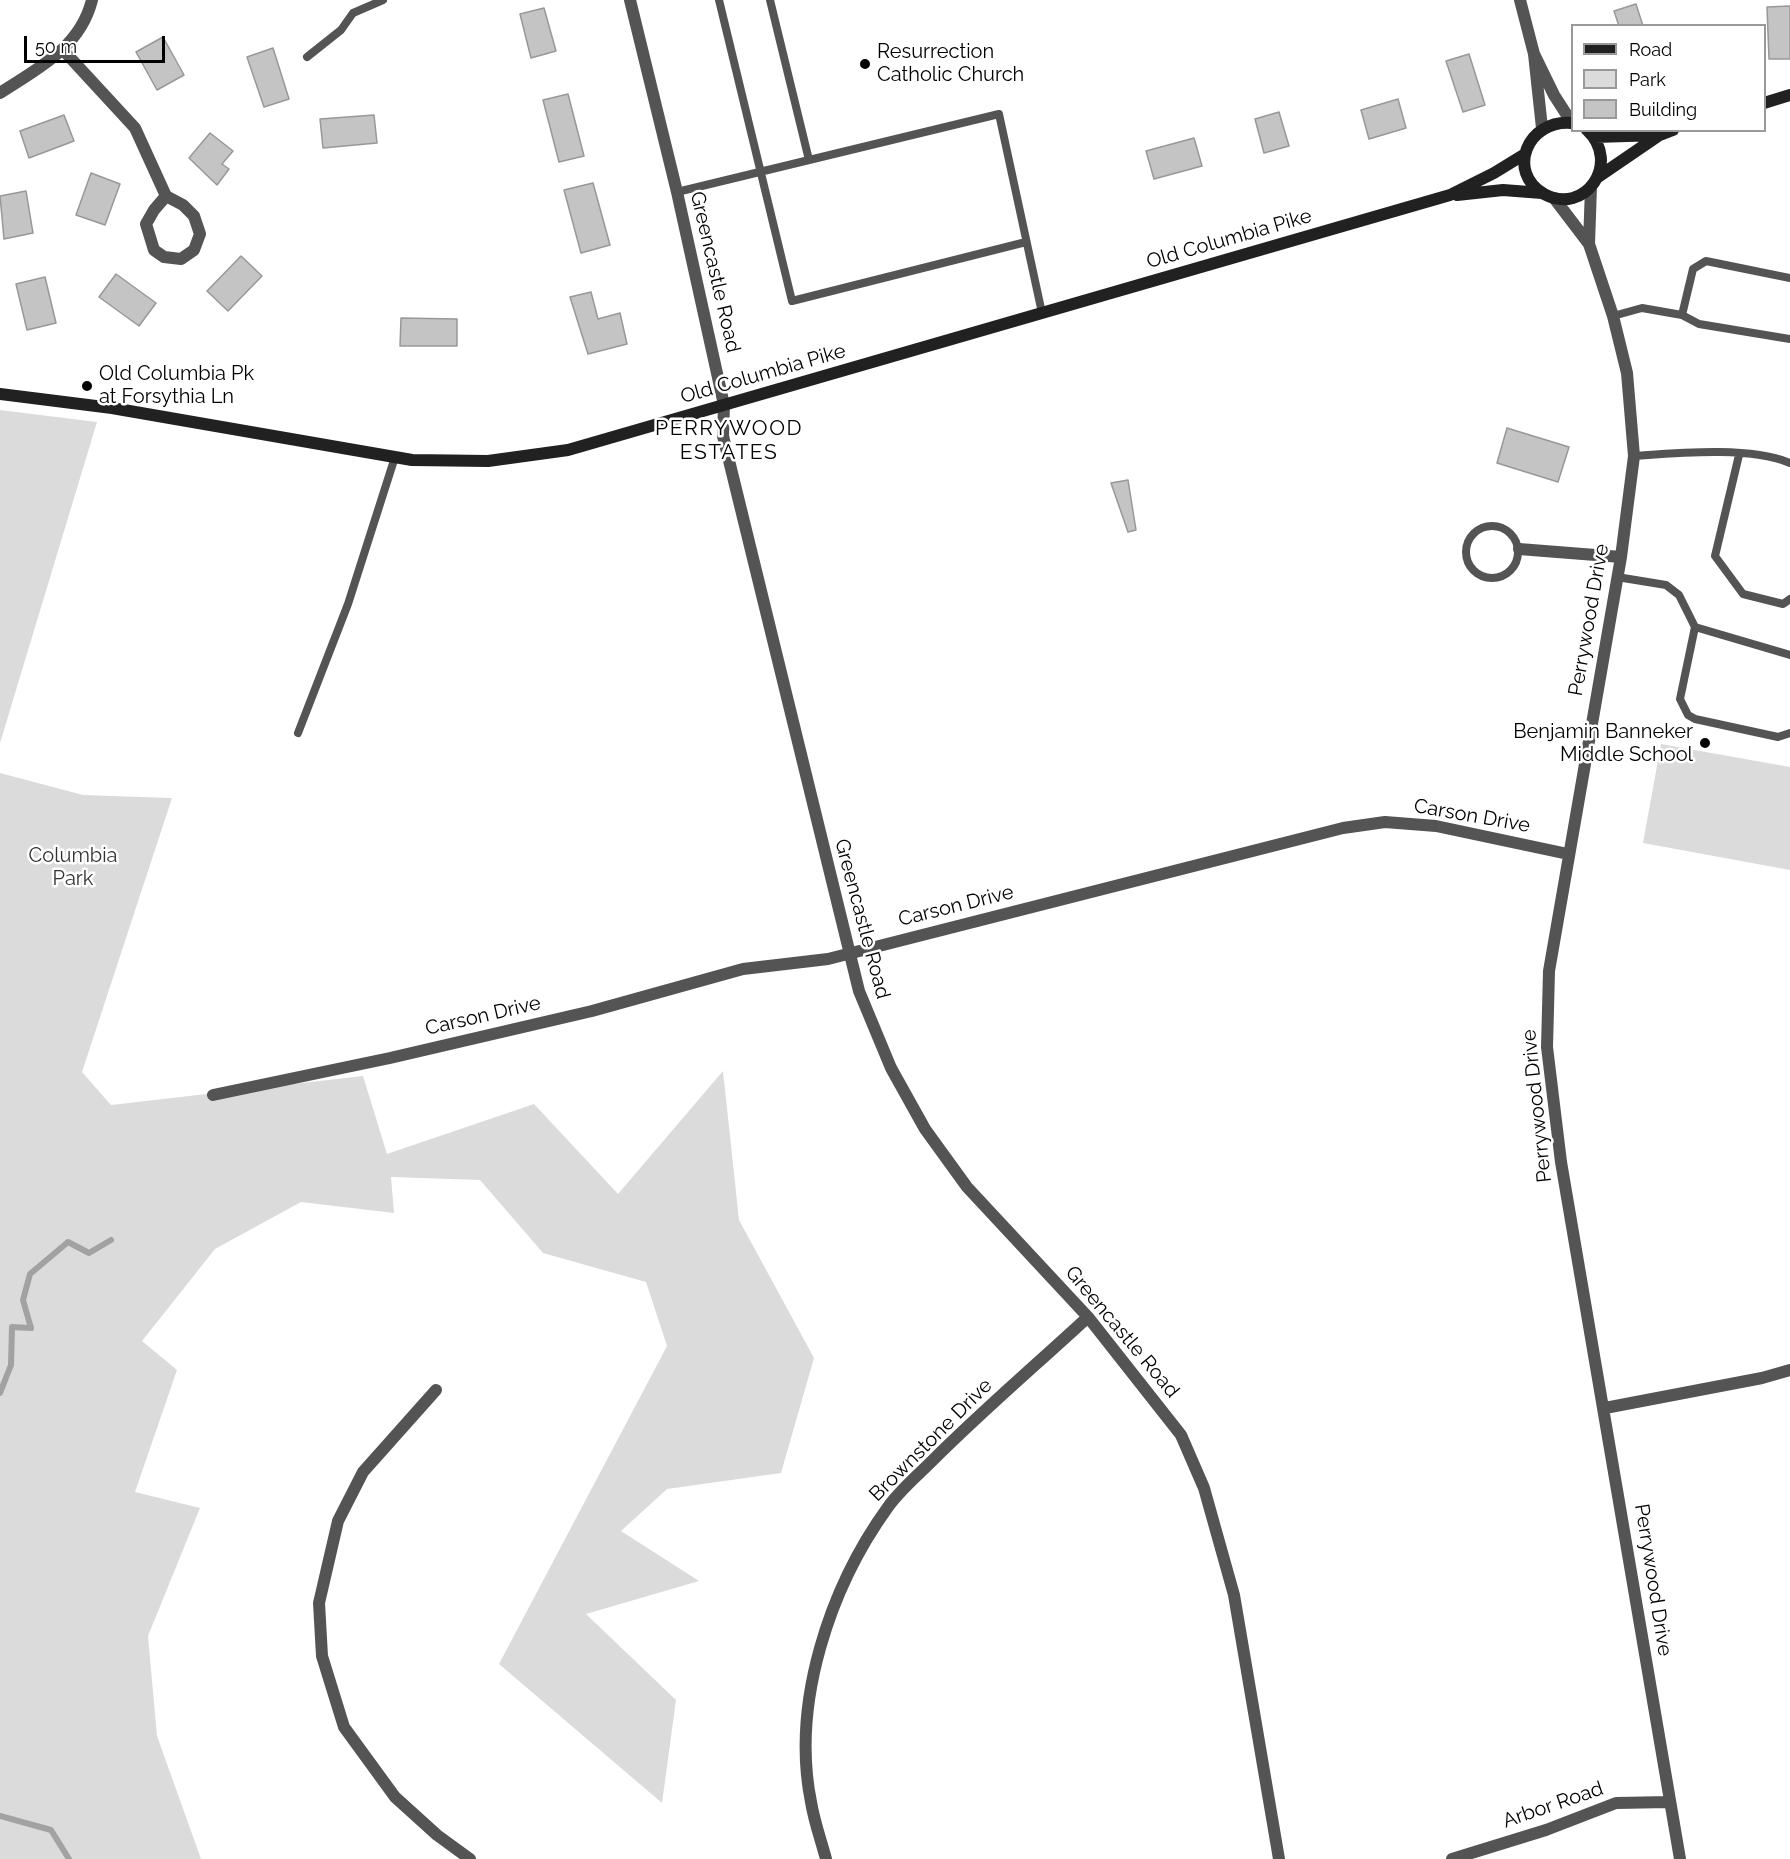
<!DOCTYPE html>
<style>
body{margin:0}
#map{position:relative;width:1790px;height:1859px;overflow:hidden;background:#fff;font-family:Raleway,sans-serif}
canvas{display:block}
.legend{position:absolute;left:1571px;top:24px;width:195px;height:108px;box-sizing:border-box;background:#fff;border:2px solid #999;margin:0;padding:8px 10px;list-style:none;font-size:18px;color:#000}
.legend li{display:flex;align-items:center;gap:12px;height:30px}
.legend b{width:30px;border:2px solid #999}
.scale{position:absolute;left:24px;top:36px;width:141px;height:27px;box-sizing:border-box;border:3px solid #000;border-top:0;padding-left:8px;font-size:18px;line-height:21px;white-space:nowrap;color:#000;-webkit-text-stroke:4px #fff;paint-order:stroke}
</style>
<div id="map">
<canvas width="1790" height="1859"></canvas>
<ul class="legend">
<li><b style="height:8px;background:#212121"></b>Road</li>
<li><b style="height:16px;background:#dbdbdb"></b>Park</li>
<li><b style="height:16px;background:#c4c4c4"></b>Building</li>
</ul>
<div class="scale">50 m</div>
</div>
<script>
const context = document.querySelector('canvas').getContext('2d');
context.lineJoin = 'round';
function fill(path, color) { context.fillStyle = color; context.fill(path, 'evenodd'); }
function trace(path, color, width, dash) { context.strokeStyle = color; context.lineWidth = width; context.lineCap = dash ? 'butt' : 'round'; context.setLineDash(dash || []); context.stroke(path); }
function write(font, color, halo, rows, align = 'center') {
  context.font = font + ' Raleway,sans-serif'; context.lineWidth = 5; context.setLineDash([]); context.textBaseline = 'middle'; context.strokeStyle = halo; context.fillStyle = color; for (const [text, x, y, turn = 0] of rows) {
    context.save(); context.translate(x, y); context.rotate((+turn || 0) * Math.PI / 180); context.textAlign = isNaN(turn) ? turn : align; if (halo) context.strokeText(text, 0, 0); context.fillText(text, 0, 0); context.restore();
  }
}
const green = new Path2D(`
 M0 410 97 422 0 743Z
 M1661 744 1790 767V870L1643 843Z
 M0 773 83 795 172 798 82 1072 111 1105 363 1076 387 1154 534 1104 618 1194 723 1071 739 1220 814 1358 781 1473 667 1489 621 1531 699 1581 586 1614 676 1700 662 1803 499 1664 667 1346 646 1282 543 1253 480 1180 391 1177 394 1213 301 1202 215 1249 142 1341 177 1370 135 1492 200 1508 148 1636 157 1736 201 1859H0Z`);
const stream = new Path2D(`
 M0 1393 11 1365 12 1327 31 1328 23 1300 30 1274 68 1242 89 1253 111 1240
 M0 1816 51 1830 69 1859`);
const building = new Path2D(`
 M1636 4 1643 26H1619L1614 11Z
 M1790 6V59H1769L1767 7Z
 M544 8 556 51 531 58 520 14Z
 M163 37 184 75 157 90 136 52Z
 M273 48 289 99 264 107 247 57Z
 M1469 54 1485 105 1463 112 1446 61Z
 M568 94 584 156 559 162 543 100Z
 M1398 99 1406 128 1369 139 1361 110Z
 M1279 112 1289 146 1264 153 1255 119Z
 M64 115 74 141 29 158 20 131Z
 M374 115 377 143 323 148 320 119Z
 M210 133 233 151 222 164 229 169 217 185 189 158Z
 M1194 138 1202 166 1154 179 1146 151Z
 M91 173 120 184 105 225 76 215Z
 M593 183 610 245 581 253 564 190Z
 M26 191 33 233 4 239 0 196Z
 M241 256 262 276 228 311 207 291Z
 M116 274 156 303 139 326 99 297Z
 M45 277 56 323 27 330 16 284Z
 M591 292 598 319 620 313 627 344 588 354 570 297Z
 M401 318 457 319V346H400Z
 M1507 428 1569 447 1558 482 1497 463Z
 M1128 480 1136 530 1128 532 1111 483Z`);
const service = new Path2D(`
 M719 0 792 301 1026 242
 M770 0 809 160
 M307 57 341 30 353 13 383 0
 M677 192 999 114 1042 313
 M1790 278 1706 261 1693 269 1682 315 1699 324 1790 339
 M1613 316 1642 308 1682 315
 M1739 455 1715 556 1743 594 1783 604 1790 599
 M1634 456C1677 453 1750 446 1790 463
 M1466 552a26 26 0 1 1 52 0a26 26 0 1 1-52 0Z
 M1617 577 1666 585 1679 595 1695 627 1680 699 1688 715 1695 719 1778 737 1790 733
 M1695 627 1790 655
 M298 733 348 604 395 457`);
const minor = new Path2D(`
 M1520 0 1534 54
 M64 51 135 128 166 196 183 205 194 216 200 234 194 250 181 259 164 257 154 250 146 224 154 210 166 196
 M0 93C38 68 80 48 92 0
 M1542 128 1534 54 1554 95 1572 123
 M1554 198 1589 244 1591 187
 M1589 244 1613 316 1627 373 1634 456 1621 557 1549 971 1547 1047 1561 1162 1680 1859
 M724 405 723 436 859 991 891 1068 925 1129 967 1187 1088 1317 1181 1435 1204 1488 1234 1595 1279 1859
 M1519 549 1621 557
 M213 1095 390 1058 592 1011 743 969 828 959 1343 828 1385 822 1436 826 1568 854
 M436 1390 363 1472 338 1521 319 1603 322 1656 344 1727 395 1797 437 1835 470 1859
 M1605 1408 1762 1378 1790 1370
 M826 1859C821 1840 814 1821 811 1802 791 1703 830 1587 888 1507 900 1490 917 1476 932 1461 982 1411 1036 1365 1088 1317
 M1452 1859 1546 1830 1616 1803 1669 1802`);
const tertiary = new Path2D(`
 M630 0 677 192 724 405`);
const secondary = new Path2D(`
 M1764 103 1790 95
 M1572 123C1527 119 1506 172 1544 194 1585 216 1622 163 1587 130
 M1595 137 1660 135 1673 130
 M1598 177 1658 136
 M1457 195 1503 190 1542 193
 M0 394 112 408 412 460 488 461 568 450 1450 195 1494 173 1525 154`);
const markers = [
 [865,64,6,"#000"],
 [87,386,6,"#000"],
 [1705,743,6,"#000"]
];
const poiNames = [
 ["Resurrection",877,52],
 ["Catholic Church",877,75],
 ["Old Columbia Pk",99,374],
 ["at Forsythia Ln",99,397],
 ["Benjamin Banneker",1693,732,"right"],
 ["Middle School",1693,755,"right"]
];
const streetNames = [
 ["Old Columbia Pike",1229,239,-16],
 ["Greencastle Road",715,272,77],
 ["Old Columbia Pike",763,374,-16],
 ["Perrywood Drive",1589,620,-80],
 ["Carson Drive",1472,816,10],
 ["Carson Drive",956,906,-14],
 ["Greencastle Road",862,919,75],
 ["Carson Drive",483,1016,-13],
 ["Perrywood Drive",1537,1106,-96],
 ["Greencastle Road",1122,1332,50],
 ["Brownstone Drive",931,1440,-45],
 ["Perrywood Drive",1653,1580,81],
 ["Arbor Road",1553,1805,-19]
];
const parkNames = [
 ["Columbia",73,856],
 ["Park",73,879]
];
const neighbourhoodNames = [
 ["PERRYWOOD",729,429],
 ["ESTATES",729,453]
];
fill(green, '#dbdbdb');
trace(stream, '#a2a2a2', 6);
fill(building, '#c4c4c4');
trace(building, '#989898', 1.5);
trace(service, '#545454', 8);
trace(minor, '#545454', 12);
trace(tertiary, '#545454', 12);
trace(secondary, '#212121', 12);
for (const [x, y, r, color] of markers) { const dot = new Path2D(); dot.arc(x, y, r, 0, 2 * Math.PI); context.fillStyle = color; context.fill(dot); trace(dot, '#fff', 2); }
write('20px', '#000', '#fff', poiNames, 'left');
write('20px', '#000', '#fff', streetNames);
write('20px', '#323232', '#fff', parkNames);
context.letterSpacing = '1.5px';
write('21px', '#000', '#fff', neighbourhoodNames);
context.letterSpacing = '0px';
</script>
